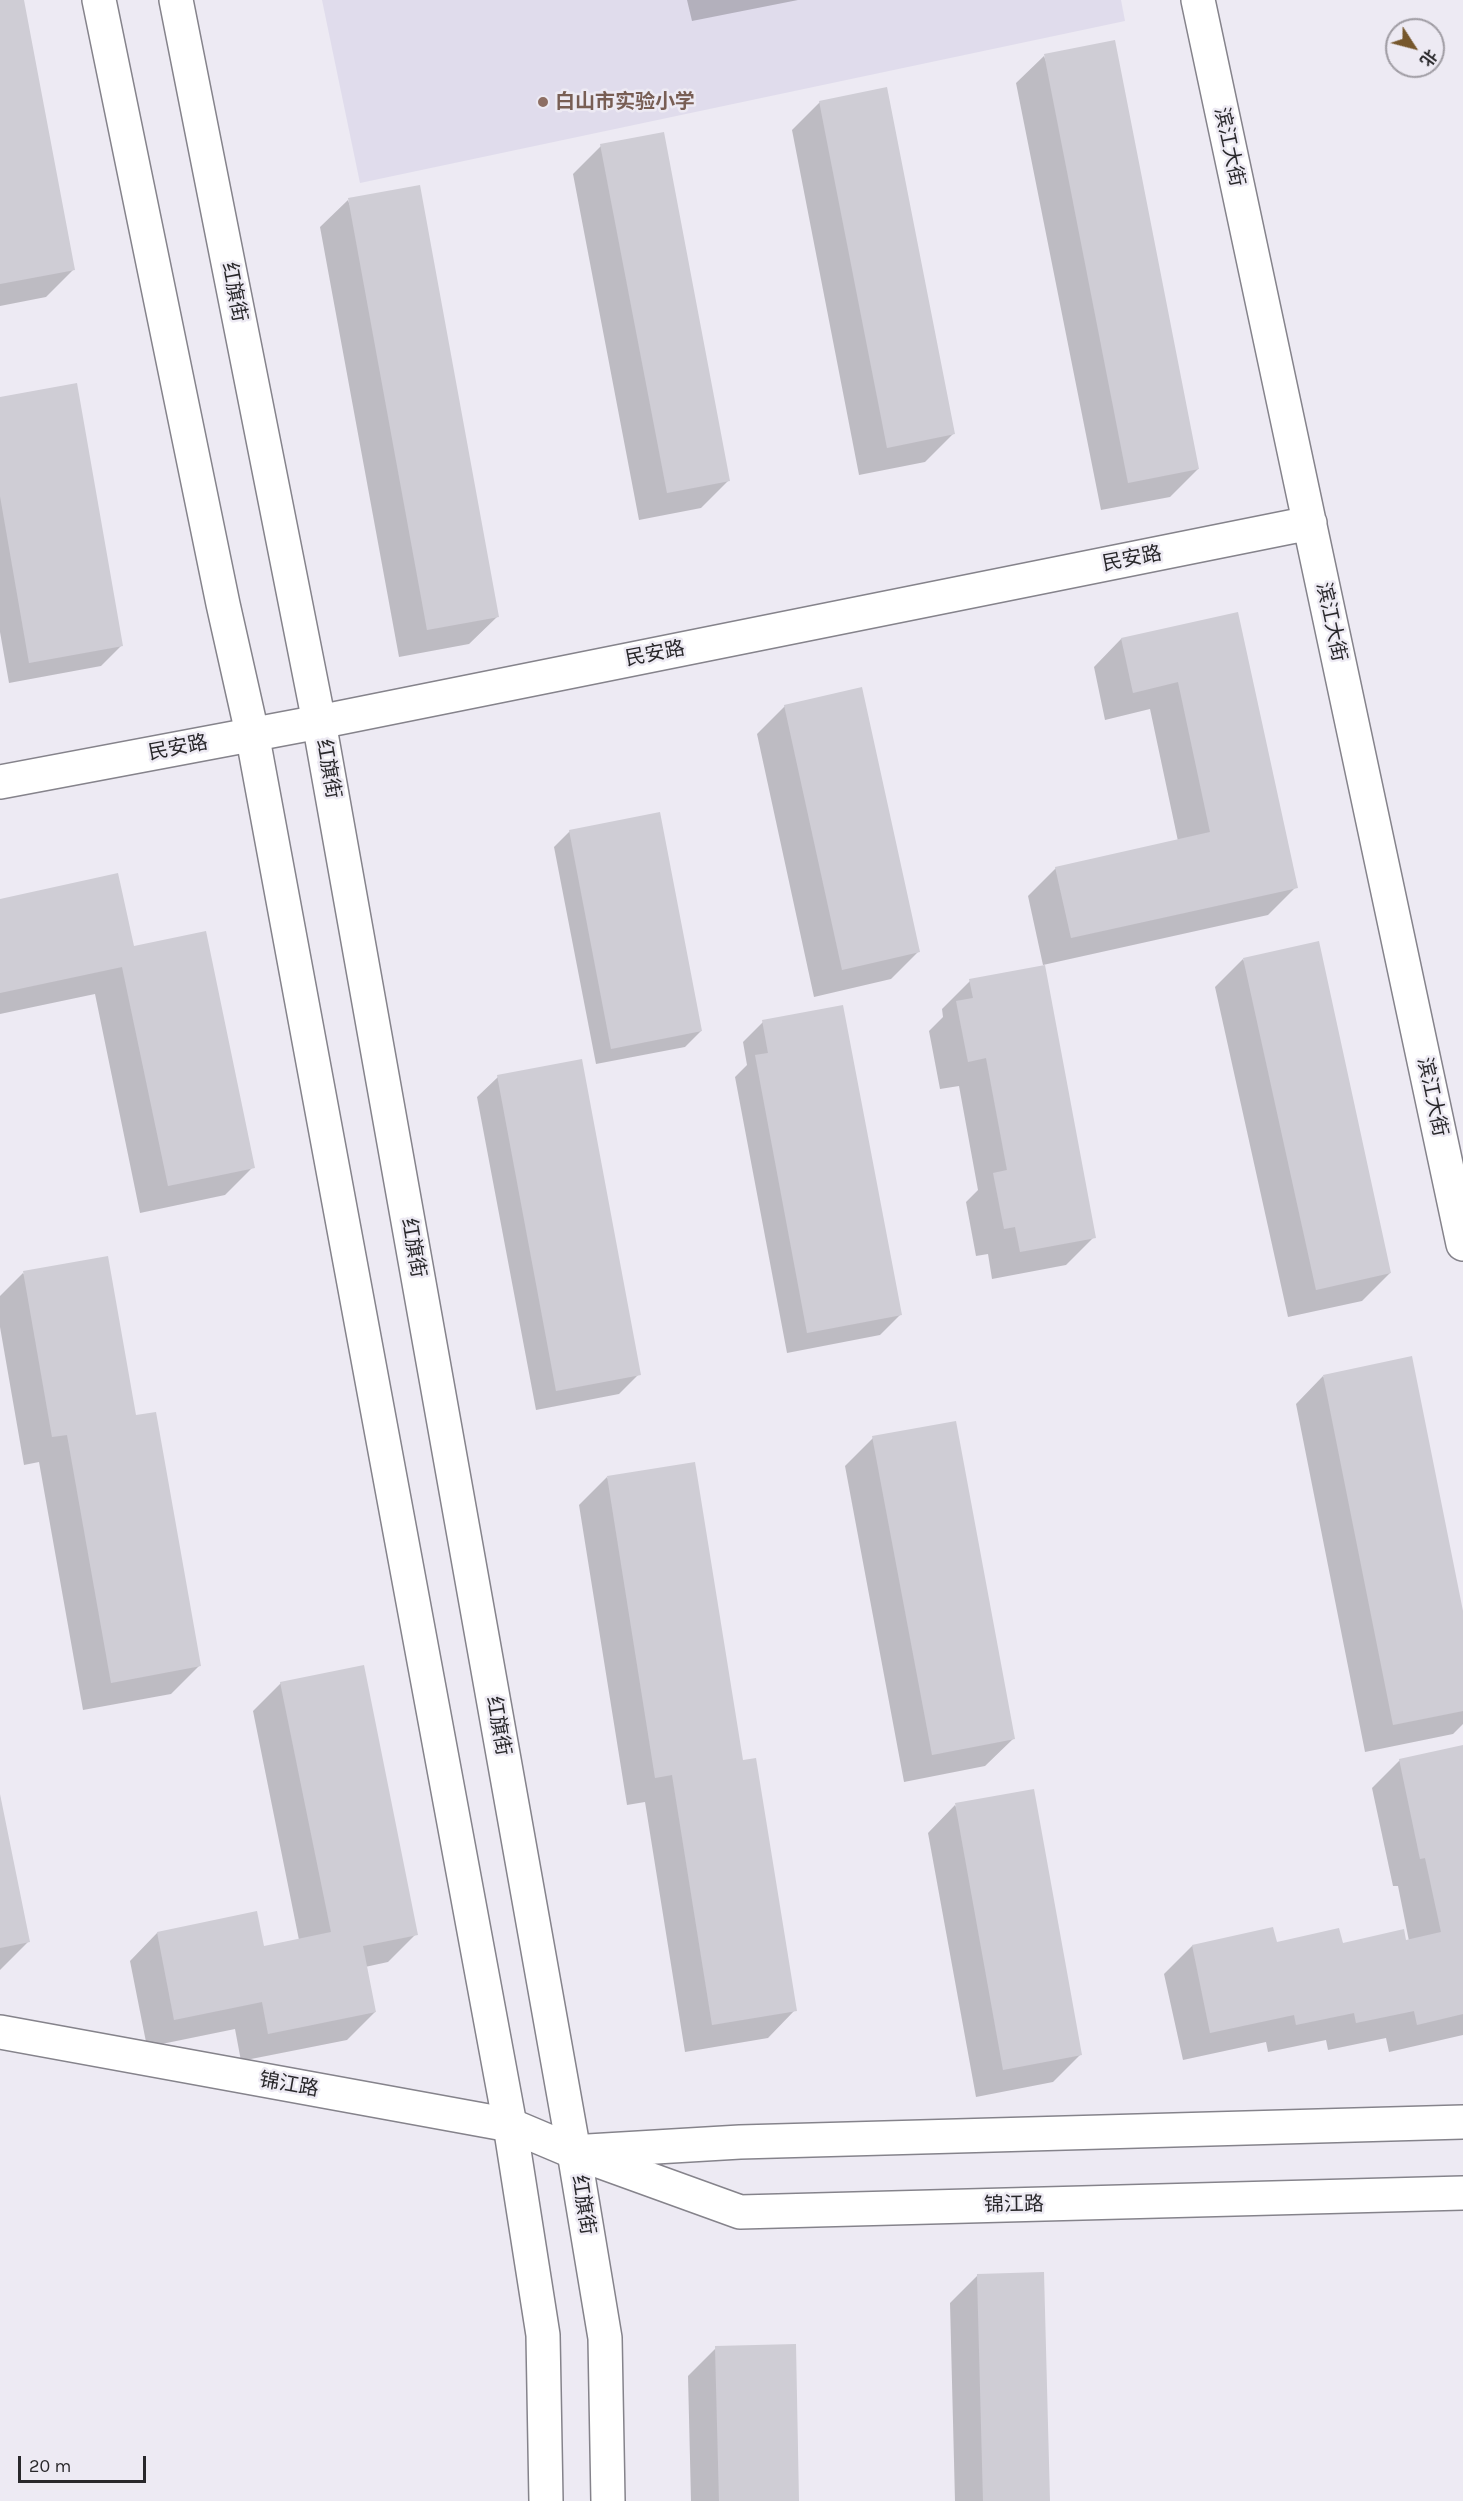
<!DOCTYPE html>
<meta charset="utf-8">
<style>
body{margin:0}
#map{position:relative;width:1463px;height:2501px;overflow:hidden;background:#edeaf3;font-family:Karla,"Noto Sans SC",sans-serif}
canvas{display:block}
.north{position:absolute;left:1385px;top:18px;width:60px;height:60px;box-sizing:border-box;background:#edeaf3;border:2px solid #9f9ca3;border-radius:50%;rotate:126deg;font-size:16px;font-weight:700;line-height:24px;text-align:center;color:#29282b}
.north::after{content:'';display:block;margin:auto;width:21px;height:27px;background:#76572c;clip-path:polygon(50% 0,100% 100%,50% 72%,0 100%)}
.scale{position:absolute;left:18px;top:2456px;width:128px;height:27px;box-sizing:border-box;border:3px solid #29282b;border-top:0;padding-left:8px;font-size:18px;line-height:21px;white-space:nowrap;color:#29282b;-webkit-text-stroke:4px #edeaf3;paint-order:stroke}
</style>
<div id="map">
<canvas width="1463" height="2501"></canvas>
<div class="north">北</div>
<div class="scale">20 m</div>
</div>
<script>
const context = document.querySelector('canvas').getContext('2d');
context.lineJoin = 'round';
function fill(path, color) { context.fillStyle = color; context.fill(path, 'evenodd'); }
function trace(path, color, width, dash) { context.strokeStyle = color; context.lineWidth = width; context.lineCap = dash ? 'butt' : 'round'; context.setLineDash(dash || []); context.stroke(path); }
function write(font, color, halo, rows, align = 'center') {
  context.font = font + ' Karla,"Noto Sans SC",sans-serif'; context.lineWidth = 5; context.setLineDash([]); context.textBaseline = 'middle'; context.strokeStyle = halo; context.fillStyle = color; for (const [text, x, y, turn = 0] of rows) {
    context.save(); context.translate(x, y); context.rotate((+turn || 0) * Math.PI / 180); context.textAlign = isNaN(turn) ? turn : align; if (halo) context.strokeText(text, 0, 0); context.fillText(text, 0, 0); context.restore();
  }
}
const built = new Path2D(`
 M322 0H1121L1125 21 360 183Z`);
const shadow = new Path2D(`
 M0 0H23L74 269 46 297 0 306Z
 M687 0H798L692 21Z
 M1044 56 1198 469 1170 497 1101 510 1016 83Z
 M820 102 953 434 925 462 859 475 792 130Z
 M601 146 729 480 701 508 639 520 573 174Z
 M348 200 497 617 469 644 399 657 320 227Z
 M0 398 121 646 101 666 9 683 0 632Z
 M1237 613 1296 887 1268 915 1043 965 1028 896 1056 868 1178 841 1150 709 1105 720 1094 667 1121 639Z
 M785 706 919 951 891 979 814 997 757 734Z
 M570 831 701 1031 685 1047 596 1064 554 847Z
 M0 900 133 947 253 1167 225 1195 140 1213 95 994 0 1014Z
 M1243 959 1390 1273 1362 1301 1288 1317 1215 987Z
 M970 981 1094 1237 1066 1265 992 1279 988 1254 976 1256 966 1202 978 1190 959 1086 940 1089 929 1031 943 1017 942 1009Z
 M763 1022 901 1314 880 1335 787 1353 735 1077 747 1065 743 1042Z
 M498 1077 639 1374 619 1394 536 1410 477 1097Z
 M23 1273 135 1417 199 1666 171 1694 83 1710 39 1462 24 1465 0 1327V1296Z
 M1323 1376 1463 1619V1724L1453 1734 1365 1752 1296 1404Z
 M873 1438 1013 1739 985 1766 904 1782 845 1466Z
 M607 1477 741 1762 795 2010 768 2038 685 2052 645 1802 627 1805 579 1505Z
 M281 1683 416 1934 388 1962 365 1967 375 2012 347 2040 241 2061 235 2029 147 2047 130 1961 157 1933 263 1948 299 1940 253 1711Z
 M1463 1746V2035L1389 2052 1386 2038 1328 2050 1326 2040 1268 2052 1266 2042 1183 2060 1164 1974 1192 1946 1276 1944 1342 1945 1409 1941 1398 1886H1393L1372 1788 1400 1760Z
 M0 1797 28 1942 0 1970Z
 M955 1805 1081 2054 1053 2082 976 2097 928 1833Z
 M978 2275 1049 2501H955L950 2303Z
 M716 2348 798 2501H691L688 2376Z`);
const building = new Path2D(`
 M0 0H24L75 270 0 284Z
 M1115 40 1199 469 1128 483 1044 54Z
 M887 87 955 434 887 448 819 101Z
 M664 132 730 481 667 493 600 144Z
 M420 185 499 617 427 630 348 198Z
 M77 383 123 646 29 663 0 496V397Z
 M1238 612 1298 888 1071 938 1055 867 1210 832 1178 682 1133 693 1121 638Z
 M862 687 920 952 842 970 784 705Z
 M660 812 702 1031 611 1049 569 830Z
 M118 873 134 946 206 931 255 1168 168 1186 122 967 0 993V899Z
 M1319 941 1391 1273 1316 1290 1243 958Z
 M1045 965 1096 1238 1020 1252 1015 1227 1004 1229 993 1173 1007 1170 986 1058 968 1062 956 1001 973 998 969 979Z
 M843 1005 902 1315 807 1333 755 1055 768 1053 762 1020Z
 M582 1059 641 1375 556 1391 497 1075Z
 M108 1256 136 1415 156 1412 201 1666 111 1683 67 1435 52 1437 23 1271Z
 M1412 1356 1463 1611V1711L1393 1725 1323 1375Z
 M956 1421 1015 1739 932 1755 872 1436Z
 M695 1462 743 1760 756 1758 797 2011 712 2025 672 1775 655 1778 607 1476Z
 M364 1665 418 1935 363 1946 376 2012 268 2034 262 2002 174 2020 157 1932 257 1911 264 1946 331 1932 280 1682Z
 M1463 1745V2014L1417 2025 1414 2011 1356 2023 1354 2013 1296 2025 1294 2015 1210 2033 1192 1945 1273 1927 1277 1942 1339 1928 1343 1943 1404 1929 1406 1940 1441 1932 1425 1858 1420 1859 1399 1759Z
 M1034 1789 1082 2055 1003 2070 955 1803Z
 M0 1794 30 1942 0 1948Z
 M1044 2272 1050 2501H983L977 2274Z
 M796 2344 799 2501H719L715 2346Z`);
const tertiary = new Path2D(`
 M1198 0 1463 1244
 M0 782 319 722 1310 523
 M0 2032 510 2125 574 2152 740 2212 1463 2193
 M588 2151 740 2142 1463 2122`);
const secondary = new Path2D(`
 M99 0 223 604 252 733 510 2125 543 2335 546 2501
 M176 0 319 722 574 2152 605 2338 608 2501`);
const markers = [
 [543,102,6,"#8d6e63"]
];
const educationNames = [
 ["白山市实验小学",555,102]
];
const streetNames = [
 ["滨江大街",1229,147,78],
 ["红旗街",234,292,79],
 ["民安路",1132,559,-11],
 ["滨江大街",1331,622,78],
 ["民安路",655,654,-11],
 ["民安路",178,748,-11],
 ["红旗街",328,769,80],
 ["滨江大街",1432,1097,78],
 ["红旗街",413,1248,80],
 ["红旗街",498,1726,80],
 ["锦江路",289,2085,10],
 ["红旗街",583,2205,81],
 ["锦江路",1014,2205,-1]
];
fill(built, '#e0dcec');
fill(shadow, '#0003');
fill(building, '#cfcdd5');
trace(tertiary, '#85838b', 36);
trace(secondary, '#85838b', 36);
trace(tertiary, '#fff', 33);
trace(secondary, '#fff', 33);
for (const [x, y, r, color] of markers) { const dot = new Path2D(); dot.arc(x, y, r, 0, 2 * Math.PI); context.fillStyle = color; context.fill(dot); trace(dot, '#edeaf3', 2); }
write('bold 20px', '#785e54', '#edeaf3', educationNames, 'left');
write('20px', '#29282b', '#edeaf3', streetNames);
</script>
